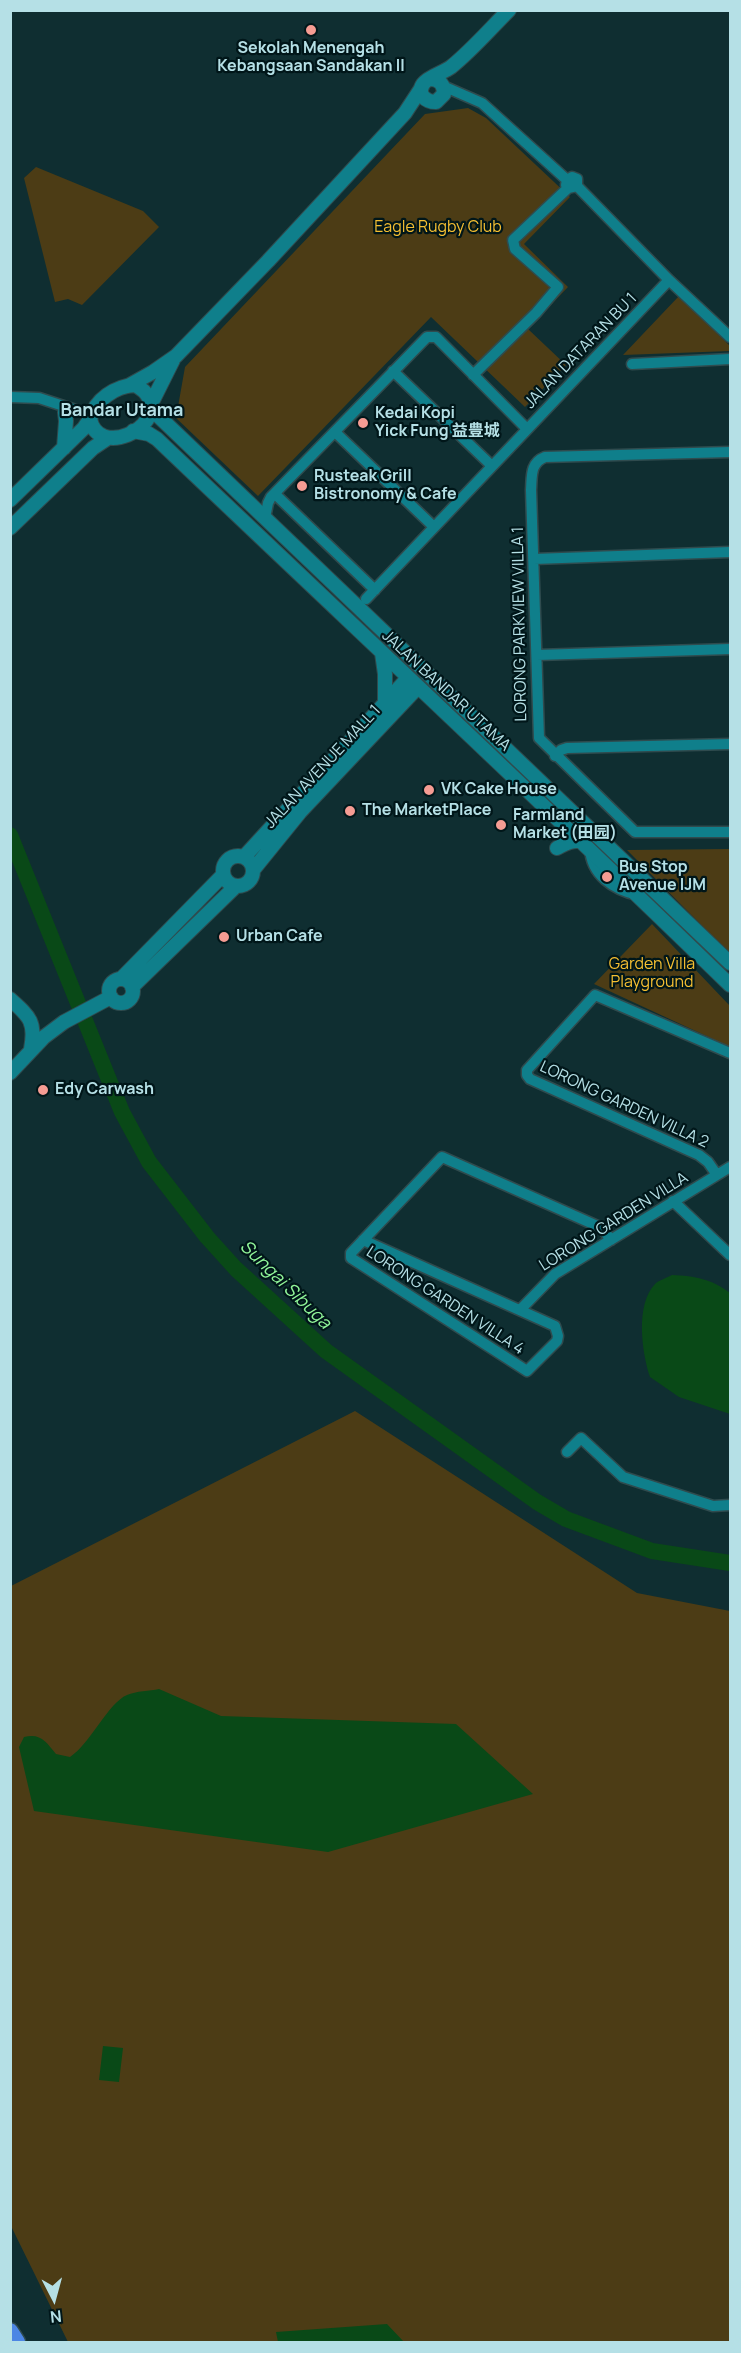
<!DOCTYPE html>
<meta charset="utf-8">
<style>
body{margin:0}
#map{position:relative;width:741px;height:2353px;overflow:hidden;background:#0f2e31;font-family:Manrope,sans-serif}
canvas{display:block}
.frame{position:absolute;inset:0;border:12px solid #b5e0e6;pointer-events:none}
.north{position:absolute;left:24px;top:2269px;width:60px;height:60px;-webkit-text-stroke:4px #001619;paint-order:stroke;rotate:174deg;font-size:16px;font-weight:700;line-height:24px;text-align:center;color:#b5e0e6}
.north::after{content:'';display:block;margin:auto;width:21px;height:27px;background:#b5e0e6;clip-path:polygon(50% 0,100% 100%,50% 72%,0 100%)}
</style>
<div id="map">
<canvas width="741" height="2353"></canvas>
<div class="frame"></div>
<div class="north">N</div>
</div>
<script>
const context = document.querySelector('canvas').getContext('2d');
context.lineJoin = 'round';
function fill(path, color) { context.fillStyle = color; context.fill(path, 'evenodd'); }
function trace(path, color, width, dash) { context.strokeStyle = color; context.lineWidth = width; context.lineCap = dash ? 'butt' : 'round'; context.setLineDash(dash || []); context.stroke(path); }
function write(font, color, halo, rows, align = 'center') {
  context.font = font + ' Manrope,"Noto Sans SC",sans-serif'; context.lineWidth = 4.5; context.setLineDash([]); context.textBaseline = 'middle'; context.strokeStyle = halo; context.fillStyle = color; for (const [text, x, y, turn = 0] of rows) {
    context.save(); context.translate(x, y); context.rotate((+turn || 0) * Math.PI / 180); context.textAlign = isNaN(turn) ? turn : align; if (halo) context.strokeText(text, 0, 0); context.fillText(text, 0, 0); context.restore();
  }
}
const green = new Path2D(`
 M468 108 486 118 570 197 524 244 568 287 528 329 566 365 525 407 431 317 258 496 176 418 185 367 425 114Z
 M36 167 143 211 159 227 82 305 68 299 55 302 24 178Z
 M679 296 730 346V351L623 355Z
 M730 849V954L627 850Z
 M652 924 730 1006V1047L594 984Z
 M355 1411 637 1593 730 1611V2342H68L11 2226V1586Z`);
const water = new Path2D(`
 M672 1275C695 1276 712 1279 730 1293V1414L679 1397 650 1377C642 1353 635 1305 655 1284 659 1280 667 1278 672 1275Z
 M159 1689 221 1716 456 1724 533 1794 328 1852 34 1811 19 1747 24 1737C41 1733 46 1742 56 1754L70 1757C91 1743 108 1703 127 1695 136 1691 150 1691 159 1689Z
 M103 2046 123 2048 119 2082 99 2080Z
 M387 2324 404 2342H278L276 2332Z`);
const river = new Path2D(`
 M10 835 122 1112 149 1162 207 1237 236 1269 326 1351 537 1502 566 1519 652 1551 730 1563`);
const minor = new Path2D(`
 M443 86 482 103 567 180 566 185
 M567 180 572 177 577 179V186L669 280 730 337
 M632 364 730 359
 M393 371 492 466
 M473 375 536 313 558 287 515 249 513 240 568 188 577 186
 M10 397 39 398 91 415
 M335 432 434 527
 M730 452 545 457C530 463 532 476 531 490L539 738 635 832H730
 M275 494 375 590
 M265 518 268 503 271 497 427 337H436L527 429
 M534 559 730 552
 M366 599 669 280
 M537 655 730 649
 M555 756 561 750 567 748 730 744
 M590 848C591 875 614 890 638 895
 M717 1175 708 1162 699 1155 530 1079 527 1075V1070L595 995 730 1053
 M673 1201 730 1255
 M363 1240 555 1326 558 1336 557 1341 527 1371 351 1258V1253L442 1157 602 1228 611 1240
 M520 1310 555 1274 730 1167
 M567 1452 581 1438 623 1477 713 1506 730 1505`);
const tertiary = new Path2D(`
 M430 79C440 79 444 85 444 94L436 102C426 102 416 94 423 84 429 76 443 73 451 67 472 50 490 29 509 10
 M135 385C141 388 146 392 149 398 163 429 98 458 90 419 95 400 115 386 135 385Z
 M128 386 153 372 176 356 268 261 405 113 422 87
 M151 404 173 360
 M151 409 730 963
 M133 431 149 434 157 439C348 621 541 801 730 985
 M64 448 66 421 65 412
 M10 500 84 428 90 419
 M10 528 93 448 108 438
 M382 653 385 674V702
 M557 848C566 843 573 839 584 842
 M223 871a15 15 0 1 1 30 0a15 15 0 1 1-30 0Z
 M244 857 408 678
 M253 870 300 812 418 687
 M121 979 223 875
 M109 991a12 12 0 1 1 24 0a12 12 0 1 1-24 0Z
 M132 987 236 886
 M10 999C30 1017 36 1022 31 1049
 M10 1073 44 1037 64 1022 111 997`);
const trunk = new Path2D(`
 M10 2331 17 2342`);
const markers = [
 [311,30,6,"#f59c93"],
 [363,423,6,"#f59c93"],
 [302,486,6,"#f59c93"],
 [429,790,6,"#f59c93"],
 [350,811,6,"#f59c93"],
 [501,825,6,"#f59c93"],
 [607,877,6,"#f59c93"],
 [224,937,6,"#f59c93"],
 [43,1090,6,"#f59c93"]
];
const poiNames = [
 ["Sekolah Menengah",311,49,"center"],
 ["Kebangsaan Sandakan II",311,67,"center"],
 ["Kedai Kopi",375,414],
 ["Yick Fung 益豊城",375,432],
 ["Rusteak Grill",314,477],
 ["Bistronomy & Cafe",314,495],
 ["VK Cake House",441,790],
 ["The MarketPlace",362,811],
 ["Farmland",513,816],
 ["Market (田园)",513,834],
 ["Bus Stop",619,868],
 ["Avenue IJM",619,886],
 ["Urban Cafe",236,937],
 ["Edy Carwash",55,1090]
];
const parkNames = [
 ["Eagle Rugby Club",438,228],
 ["Garden Villa",652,965],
 ["Playground",652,983]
];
const streetNames = [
 ["JALAN DATARAN BU 1",581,351,-46],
 ["LORONG PARKVIEW VILLA 1",520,624,-91],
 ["JALAN BANDAR UTAMA",446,691,43],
 ["JALAN AVENUE MALL 1",323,767,-47],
 ["LORONG GARDEN VILLA 2",624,1105,25],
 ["LORONG GARDEN VILLA",614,1222,-32],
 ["LORONG GARDEN VILLA 4",445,1301,33]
];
const neighbourhoodNames = [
 ["Bandar Utama",122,411]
];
const waterNames = [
 ["Sungai Sibuga",285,1285,44]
];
fill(green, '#4c3c15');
fill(water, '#094917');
trace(river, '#094917', 16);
trace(minor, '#2f4b4e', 13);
trace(tertiary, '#2f4b4e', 16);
trace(trunk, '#2f4b4e', 19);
trace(minor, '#0f7f8b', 10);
trace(tertiary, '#0f7f8b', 14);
trace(trunk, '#4c86e4', 16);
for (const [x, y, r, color] of markers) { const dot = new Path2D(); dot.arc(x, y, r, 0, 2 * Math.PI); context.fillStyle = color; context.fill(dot); trace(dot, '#001619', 2); }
write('bold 16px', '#b5e0e6', '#001619', poiNames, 'left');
write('16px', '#f5bf32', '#001619', parkNames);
write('16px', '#b5e0e6', '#001619', streetNames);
write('bold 18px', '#b5e0e6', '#001619', neighbourhoodNames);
write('italic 18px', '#90f599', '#001619', waterNames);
</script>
